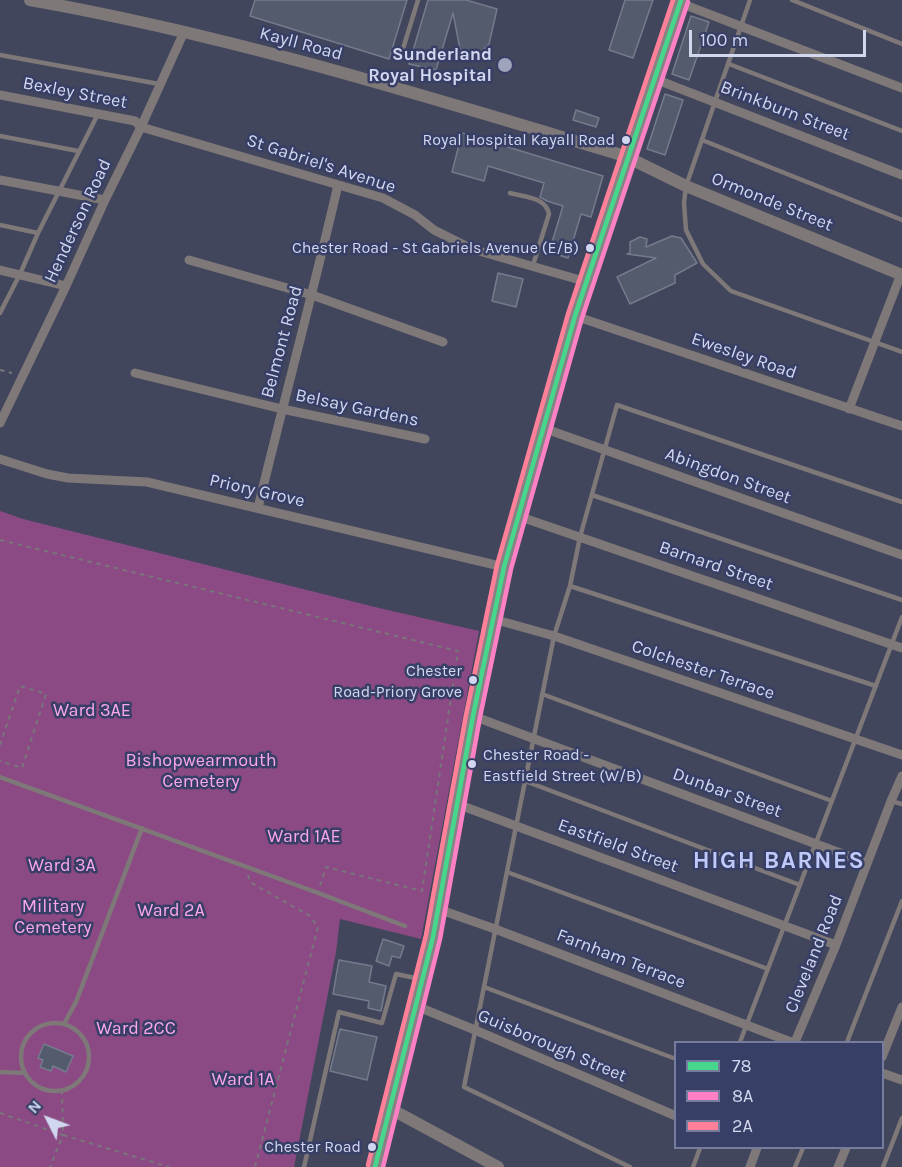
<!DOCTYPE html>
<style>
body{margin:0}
#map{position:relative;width:902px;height:1167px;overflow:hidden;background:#42465c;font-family:Karla,sans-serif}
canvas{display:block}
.legend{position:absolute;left:674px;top:1041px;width:210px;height:108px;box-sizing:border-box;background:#383f66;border:2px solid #757c9d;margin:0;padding:8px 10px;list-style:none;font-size:18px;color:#d1d7ef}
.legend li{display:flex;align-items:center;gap:12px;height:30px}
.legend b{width:30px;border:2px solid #757c9d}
.north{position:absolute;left:18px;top:1089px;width:60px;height:60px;-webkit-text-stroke:4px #383f66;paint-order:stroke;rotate:312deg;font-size:16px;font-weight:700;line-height:24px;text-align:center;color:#d1d7ef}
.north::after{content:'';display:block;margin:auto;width:21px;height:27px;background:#d1d7ef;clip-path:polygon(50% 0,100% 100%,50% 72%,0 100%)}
.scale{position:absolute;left:689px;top:30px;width:177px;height:27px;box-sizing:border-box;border:3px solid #d1d7ef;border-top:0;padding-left:8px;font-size:18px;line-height:21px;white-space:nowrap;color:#d1d7ef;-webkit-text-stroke:4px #383f66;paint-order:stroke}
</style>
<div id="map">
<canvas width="902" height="1167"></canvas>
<ul class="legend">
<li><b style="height:8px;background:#46d78d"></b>78</li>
<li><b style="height:8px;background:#ff80c5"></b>8A</li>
<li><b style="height:8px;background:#ff8098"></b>2A</li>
</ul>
<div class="north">N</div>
<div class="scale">100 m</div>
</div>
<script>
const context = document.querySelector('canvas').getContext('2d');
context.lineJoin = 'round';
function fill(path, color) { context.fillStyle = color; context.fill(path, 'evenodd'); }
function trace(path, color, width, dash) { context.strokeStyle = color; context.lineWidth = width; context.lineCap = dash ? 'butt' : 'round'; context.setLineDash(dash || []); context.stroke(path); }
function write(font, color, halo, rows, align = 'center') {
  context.font = font + ' Karla,sans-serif'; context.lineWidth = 5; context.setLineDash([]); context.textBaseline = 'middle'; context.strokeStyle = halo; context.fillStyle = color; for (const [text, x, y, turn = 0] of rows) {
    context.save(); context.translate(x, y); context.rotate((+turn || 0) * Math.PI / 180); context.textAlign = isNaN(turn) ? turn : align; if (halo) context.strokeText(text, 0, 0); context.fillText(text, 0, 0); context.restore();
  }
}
const green = new Path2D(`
 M0 511 23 519 379 608 479 631 421 939 340 919 336 952 294 1167H0Z`);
const building = new Path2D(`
 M255 0H407L389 59 250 16Z
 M428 0H466L497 9 489 44 482 51 469 57 461 54 453 13 436 70 409 64Z
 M625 0H653L633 58 609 50Z
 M691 16 709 22 689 80 672 74Z
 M665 94 683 100 665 155 647 149Z
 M576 110 599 118 596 127 573 120Z
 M462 133 603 176 591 217 581 214 568 258 549 252 563 206 547 201 540 197 544 183 488 166 484 181 452 172Z
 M672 236 681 238 697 263 675 275V283L630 304 617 277 656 258 627 254 630 253V242L640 237 647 239 646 247Z
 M498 273 523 279 516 307 492 301Z
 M383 939 404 946 400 958 392 956 389 966 376 961Z
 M339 960 372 966 369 982 386 986 381 1011 368 1008 369 1001 333 994Z
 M340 1029 377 1037 367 1080 330 1071Z
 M44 1044 73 1056 66 1072 53 1066 51 1071 40 1067 43 1060 38 1058Z`);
const path = new Path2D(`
 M0 370 12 373
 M0 540 458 651 422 891 326 867 320 886
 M0 745 20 686 46 694 22 768 0 761
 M248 875 250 882 310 916 318 927 255 1167
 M62 1090 63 1135 169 1167
 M0 1113 63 1135 50 1167`);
const service = new Path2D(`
 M750 0 686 186 684 203 686 230 703 264 731 291 902 352
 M792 0 902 44
 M402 52 418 0
 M0 55 159 84
 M729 64 902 131
 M0 136 78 151
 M702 140 902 220
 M510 193C524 197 546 197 549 214L533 265
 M0 225 38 233
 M0 313 20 274 38 233 98 114
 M592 495 902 600
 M570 586 876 686
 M542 694 832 801
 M0 777 321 894 405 926
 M525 781 800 885
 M891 801 902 804
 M507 872 768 969
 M484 987 676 1059
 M21 1057a34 34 0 1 1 68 0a34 34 0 1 1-68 0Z
 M64 1024 76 1002 142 828
 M740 1042 902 617
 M847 1042 902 901
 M0 1072 25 1073
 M304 1167 339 1012 382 1023 396 974 420 979
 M630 1167 464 1087 554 636 570 586 580 537 617 405 902 502
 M693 1167 700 1148
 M795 1167 803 1148
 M883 1167 902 1118`);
const minor = new Path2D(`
 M680 3 902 88
 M655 79 902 175
 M0 95 135 121 141 127 383 198 415 215 434 230 472 249 587 282
 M0 180 105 200
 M189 260 312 295 443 342
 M0 270 66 286
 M575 316 902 426
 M135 373 282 409 425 439
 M849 409 901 274
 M0 423 66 286 105 200 141 127 184 32
 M543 428 902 555
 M0 459 47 474 68 478 147 482 504 567
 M258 508C284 400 313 293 338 185
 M518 516 902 648
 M493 619 554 636 902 755
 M473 716 867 863
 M457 804 836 945
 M438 909 495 929 791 1042
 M416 1006 475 1030 676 1116
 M795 1042 836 945 891 801 902 776
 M882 1057 902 1007
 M882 1073 902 1080
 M750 1167 757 1148
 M838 1167 846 1148`);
const tertiary = new Path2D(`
 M30 0C229 35 422 95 615 153L629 158 686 186 902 275
 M389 1108 498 1167`);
const primary = new Path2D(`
 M375 1167 423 979 433 937 473 716 504 567 575 316 629 158 681 0`);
const bus1 = new Path2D(`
 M375 1167 433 937 473 716 504 567 575 316 681 0`);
const bus2 = new Path2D(`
 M383 1167 440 939 480 717 511 569 582 318 688 2`);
const bus3 = new Path2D(`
 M368 1165 426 935 466 715 497 565 568 314 673 0`);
const markers = [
 [505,65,8,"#9fa4bc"],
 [626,140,5,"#d1d7ef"],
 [590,248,5,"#d1d7ef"],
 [473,680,5,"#d1d7ef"],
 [472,764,5,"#d1d7ef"],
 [372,1147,5,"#d1d7ef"]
];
const busNames = [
 ["Royal Hospital Kayall Road",615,140],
 ["Chester Road - St Gabriels Avenue (E/B)",579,248],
 ["Chester",462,671],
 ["Road-Priory Grove",462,692],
 ["Chester Road -",483,755,"left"],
 ["Eastfield Street (W/B)",483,776,"left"],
 ["Chester Road",361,1147]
];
const streetNames = [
 ["Kayll Road",301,44,15],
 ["Bexley Street",75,93,11],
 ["Brinkburn Street",785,111,21],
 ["St Gabriel's Avenue",321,164,18],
 ["Ormonde Street",772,202,22],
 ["Henderson Road",78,221,-65],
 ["Belmont Road",282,342,-75],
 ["Ewesley Road",744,356,19],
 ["Belsay Gardens",357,408,12],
 ["Abingdon Street",728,476,20],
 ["Priory Grove",257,491,13],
 ["Barnard Street",716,566,19],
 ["Colchester Terrace",703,670,19],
 ["Dunbar Street",727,793,20],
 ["Eastfield Street",618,846,20],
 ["Cleveland Road",814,954,-68],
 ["Farnham Terrace",621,959,21],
 ["Guisborough Street",552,1046,23]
];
const poiNames = [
 ["Sunderland",492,55],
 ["Royal Hospital",492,76]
];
const parkNames = [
 ["Ward 3AE",92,711],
 ["Bishopwearmouth",201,761],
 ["Cemetery",201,782],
 ["Ward 1AE",304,837],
 ["Ward 3A",62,866],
 ["Military",53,907],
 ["Cemetery",53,928],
 ["Ward 2A",171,911],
 ["Ward 2CC",136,1029],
 ["Ward 1A",243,1080]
];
const districtNames = [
 ["HIGH BARNES",779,861]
];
fill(green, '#8c4a84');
fill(building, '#545b6c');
trace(building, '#747b8d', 1.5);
trace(path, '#78757b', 2, [4.5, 4.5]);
trace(service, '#7e7879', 4.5);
trace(minor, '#7e7879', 9);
trace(tertiary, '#7e7879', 12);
trace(primary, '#898285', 15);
trace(bus1, '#46d78d', 4.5);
trace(bus2, '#ff80c5', 4.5);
trace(bus3, '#ff8098', 4.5);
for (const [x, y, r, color] of markers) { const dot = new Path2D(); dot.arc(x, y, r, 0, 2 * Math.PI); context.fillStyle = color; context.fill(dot); trace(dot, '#383f66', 2); }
write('16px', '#d1d7ef', '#383f66', busNames, 'right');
write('18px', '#d1d7ef', '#383f66', streetNames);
write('bold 18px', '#d1d7ef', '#383f66', poiNames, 'right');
write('18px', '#fba7ea', '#383f66', parkNames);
context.letterSpacing = '1.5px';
write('bold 24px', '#bfcafa', '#383f66', districtNames);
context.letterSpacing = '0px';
</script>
